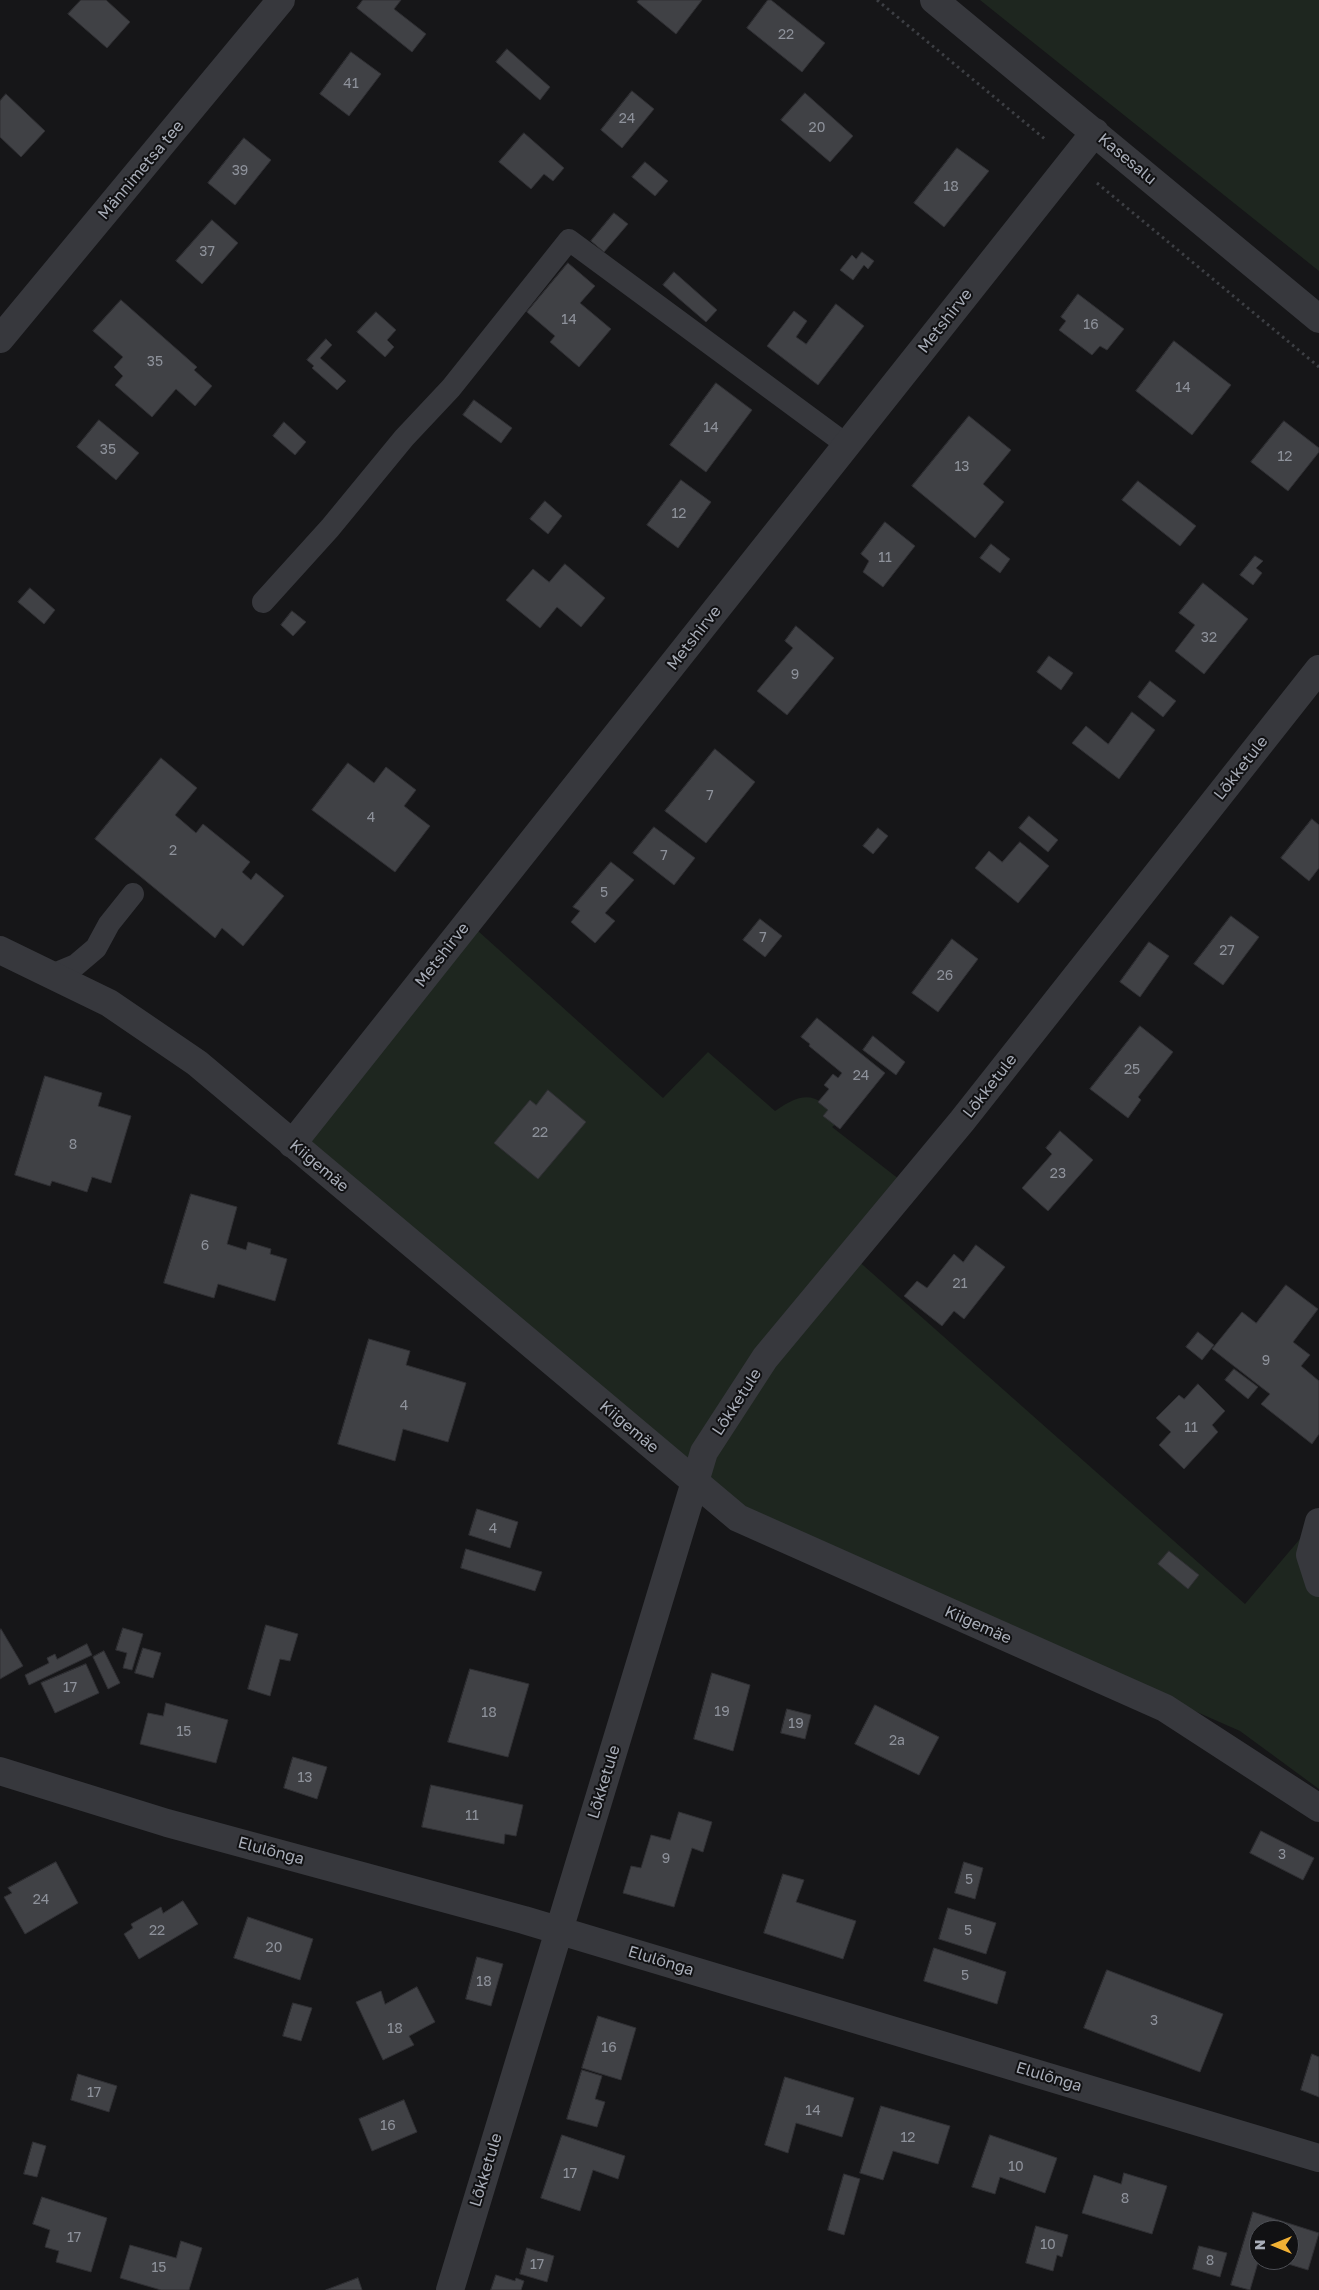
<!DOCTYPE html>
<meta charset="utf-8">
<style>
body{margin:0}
#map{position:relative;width:1319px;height:2290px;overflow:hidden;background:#161618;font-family:"Golos Text",sans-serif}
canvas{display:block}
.north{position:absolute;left:1249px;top:2220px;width:50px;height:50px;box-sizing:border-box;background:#111113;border:1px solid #4d4f55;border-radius:50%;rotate:270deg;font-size:14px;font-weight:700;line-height:20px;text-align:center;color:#a8adb8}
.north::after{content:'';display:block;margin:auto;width:18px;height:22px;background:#f2b134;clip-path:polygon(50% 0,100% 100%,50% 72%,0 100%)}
</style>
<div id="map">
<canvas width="1319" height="2290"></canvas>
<div class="north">N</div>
</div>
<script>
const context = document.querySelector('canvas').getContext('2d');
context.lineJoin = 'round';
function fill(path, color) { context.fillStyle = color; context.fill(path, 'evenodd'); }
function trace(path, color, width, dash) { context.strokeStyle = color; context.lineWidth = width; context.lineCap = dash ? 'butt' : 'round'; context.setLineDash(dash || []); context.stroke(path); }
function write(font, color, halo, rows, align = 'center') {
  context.font = font + ' "Golos Text",sans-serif'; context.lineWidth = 4; context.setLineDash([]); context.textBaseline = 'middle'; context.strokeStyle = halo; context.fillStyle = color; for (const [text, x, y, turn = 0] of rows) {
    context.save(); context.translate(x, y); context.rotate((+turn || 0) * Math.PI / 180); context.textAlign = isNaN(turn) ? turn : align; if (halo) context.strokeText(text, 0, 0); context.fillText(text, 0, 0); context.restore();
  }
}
const green = new Path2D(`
 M980 0H1319V271Z
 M467 921 663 1098 708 1052 775 1111C808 1088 815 1096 844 1118L832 1127 904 1183 689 1472 290 1146Z
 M855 1258 1245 1604 1310 1527 1319 1575V1789L1240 1731 745 1513 703 1480 772 1363Z`);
const building = new Path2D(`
 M81 0H106L130 22 107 48 68 14Z
 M363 0H401L394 9 426 34 412 52 357 8Z
 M639 0H702L676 34 637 2Z
 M768 0H771L825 43 802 72 747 28Z
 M507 49 550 87 540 100 496 62Z
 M351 52 381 74 349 116 320 94Z
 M632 91 654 109 622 148 601 130Z
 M805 93 853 136 830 162 781 120Z
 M6 94 45 131 21 157 0 137V101Z
 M524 133 564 168 553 181 544 174 531 189 499 162Z
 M244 138 271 160 235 205 208 183Z
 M957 148 989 171 944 227 914 203Z
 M645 162 668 181 655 196 632 177Z
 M614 213 628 224 604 252 591 241Z
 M212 220 238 243 202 284 176 261Z
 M862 252 874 261 868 269 864 265 853 280 840 270 852 255 856 259Z
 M568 263 595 286 580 303 611 329 579 367 550 342 555 336 527 312Z
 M674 272 717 310 706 322 663 285Z
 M1078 294 1124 329 1107 350 1100 346 1092 355 1059 330 1066 321 1061 317Z
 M121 300 197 367 194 370 212 386 195 406 176 389 152 417 115 385 123 376 114 367 123 357 93 331Z
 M836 304 864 326 818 385 767 346 794 311 807 321 796 337 806 344Z
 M376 312 396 330 387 340 394 347 385 357 357 332Z
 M326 339 332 345 320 358 346 381 337 390 312 368 314 366 307 360Z
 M1174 341 1231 385 1192 435 1136 391Z
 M716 383 752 410 706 472 670 445Z
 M474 400 512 428 501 443 463 415Z
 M969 416 1011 450 983 484 1004 502 975 538 912 486Z
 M99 420 139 453 116 480 77 447Z
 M1284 421 1319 448V452L1288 491 1251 462Z
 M284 422 306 442 295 455 273 436Z
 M681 480 711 502 678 548 647 525Z
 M1138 481 1196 526 1180 546 1122 500Z
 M545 501 562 516 548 534 530 519Z
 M885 522 915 546 883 587 863 572 869 561 861 554Z
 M991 544 1010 559 1000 573 980 558Z
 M1255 556 1263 561 1256 568 1262 573 1253 585 1240 575Z
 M565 564 605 598 581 627 557 607 540 628 506 600 533 569 549 582Z
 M1203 583 1248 619 1204 674 1175 651 1195 625 1179 613Z
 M30 588 55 610 44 624 18 602Z
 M292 611 306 622 293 636 281 625Z
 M796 626 834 658 787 715 757 691 793 648 785 641Z
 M1049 656 1073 673 1061 690 1037 672Z
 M1150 681 1176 701 1163 717 1138 697Z
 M1132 712 1155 730 1119 779 1072 743 1086 726 1108 744Z
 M715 749 755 782 706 843 665 811Z
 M161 758 197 788 175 815 196 833 203 824 250 862 242 872 251 880 256 873 284 896 243 946 222 928 215 938 95 839Z
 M348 763 374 783 386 767 416 790 404 806 430 826 395 872 312 810Z
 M1029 816 1058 840 1048 852 1019 828Z
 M1312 819 1319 825V868L1309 881 1281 858Z
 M654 827 695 858 674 885 633 853Z
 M878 828 888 836 873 854 863 846Z
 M1020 842 1049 866 1018 903 975 868 989 851 1002 862Z
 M611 862 634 880 605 913 615 921 595 943 571 922 580 911 573 907Z
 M1231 916 1259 937 1223 985 1194 964Z
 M760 919 782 936 765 957 743 940Z
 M952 939 978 959 938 1012 912 993Z
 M1149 942 1169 956 1140 997 1120 982Z
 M817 1018 885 1073 840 1129 823 1116 828 1110 818 1102 829 1089 824 1085 833 1074 838 1078 842 1073 809 1046 810 1044 801 1037Z
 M1140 1026 1173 1052 1138 1097 1141 1100 1128 1118 1090 1089Z
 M873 1036 905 1062 896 1075 863 1050Z
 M45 1076 102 1093 98 1106 131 1116 111 1183 92 1177 87 1192 52 1181 50 1186 15 1175Z
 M548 1090 586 1122 538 1179 494 1143 530 1100 536 1105Z
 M1060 1131 1093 1160 1048 1211 1022 1188 1052 1154 1046 1148Z
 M191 1194 237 1207 227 1244 246 1250 248 1242 271 1249 270 1254 287 1259 275 1301 218 1284 214 1298 164 1283Z
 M976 1245 1005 1267 964 1319 954 1311 942 1326 904 1296 917 1281 927 1288 954 1254 963 1262Z
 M1286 1285 1318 1309 1293 1342 1310 1355 1301 1366 1319 1381V1434L1312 1444 1261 1404 1270 1394 1212 1349 1242 1312 1256 1323Z
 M1198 1332 1214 1345 1202 1360 1186 1347Z
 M369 1339 410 1351 406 1365 466 1383 448 1442 403 1429 395 1461 338 1444Z
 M1234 1369 1258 1387 1248 1399 1225 1380Z
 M1198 1384 1225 1411 1212 1425 1218 1432 1184 1469 1159 1445 1171 1432 1156 1418 1179 1395 1184 1399Z
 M477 1509 518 1522 510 1548 469 1535Z
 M466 1549 542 1572 535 1591 461 1568Z
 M1169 1551 1199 1575 1188 1589 1158 1564Z
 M266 1625 298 1634 290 1661 280 1659 270 1696 248 1689Z
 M123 1628 143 1634 132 1670 123 1668 127 1653 116 1650Z
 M1 1629 23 1666 0 1679V1630Z
 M87 1644 92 1655 29 1685 25 1675 49 1663 47 1658 55 1654 57 1659Z
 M143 1648 161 1653 153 1678 135 1673Z
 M104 1651 120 1683 108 1689 93 1657Z
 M86 1664 99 1693 55 1713 41 1683Z
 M470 1669 529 1684 508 1757 448 1742Z
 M712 1673 750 1685 733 1751 694 1739Z
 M166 1703 228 1720 216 1763 140 1744 148 1713 163 1716Z
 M875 1705 939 1737 919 1775 855 1744Z
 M787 1709 811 1715 805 1739 781 1733Z
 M293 1757 327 1767 317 1799 284 1788Z
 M431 1785 523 1805 516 1836 505 1834 504 1844 422 1827Z
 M679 1812 712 1822 703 1852 692 1848 674 1907 623 1893 631 1866 641 1868 651 1835 670 1840Z
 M1261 1831 1314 1858 1303 1880 1250 1853Z
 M56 1862 78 1903 25 1934 4 1897 12 1893 8 1888Z
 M964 1862 983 1868 975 1899 955 1893Z
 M783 1874 804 1880 796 1902 856 1921 843 1959 764 1933Z
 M183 1901 198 1924 139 1959 124 1934 133 1928 131 1924 161 1907 163 1913Z
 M948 1908 996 1923 986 1954 939 1939Z
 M248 1917 313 1939 300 1980 234 1958Z
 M934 1948 1006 1972 997 2004 924 1981Z
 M477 1957 503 1964 491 2006 466 1999Z
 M1107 1970 1223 2014 1200 2072 1084 2028Z
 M417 1987 435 2022 409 2036 414 2045 383 2060 356 2002 381 1991 385 2004Z
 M293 2003 312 2008 301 2041 283 2036Z
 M598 2016 636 2028 621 2080 582 2068Z
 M1312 2054 1319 2057V2097L1301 2090Z
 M582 2070 602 2076 595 2099 605 2102 597 2127 567 2119Z
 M78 2074 117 2086 109 2112 71 2100Z
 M785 2077 854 2098 842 2137 796 2123 788 2153 765 2145Z
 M404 2100 417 2132 372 2151 359 2119Z
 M881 2106 950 2126 938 2164 893 2151 883 2180 860 2173Z
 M562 2135 625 2156 618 2179 593 2170 580 2211 541 2198Z
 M990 2135 1057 2158 1045 2193 1000 2177 995 2194 972 2187Z
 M33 2142 46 2146 37 2177 24 2174Z
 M1124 2173 1167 2186 1152 2234 1082 2213 1094 2175 1121 2184Z
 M844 2174 860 2179 844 2235 828 2230Z
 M42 2197 107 2218 91 2272 56 2262 59 2251 45 2247 50 2230 33 2224Z
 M1253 2212 1319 2233 1308 2270 1275 2260H1289V2230H1259V2259L1250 2290 1231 2285Z
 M1036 2226 1068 2235 1062 2257 1057 2255 1053 2271 1026 2263Z
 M181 2241 202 2248 189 2290H161L120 2278 130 2245 176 2258Z
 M1199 2246 1227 2253 1220 2277 1193 2269Z
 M527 2248 554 2256 547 2282 520 2274Z
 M496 2275 515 2281 516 2278 524 2281 521 2290H491Z
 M358 2278 362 2290H326Z`);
const path = new Path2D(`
 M877 0 1046 140
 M1097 183 1319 367`);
const lane = new Path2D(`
 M263 602 330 528 404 438 451 388 569 240 847 445
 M52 975 76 965 96 948 109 924 133 894`);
const street = new Path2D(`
 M934 0 1319 319
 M0 339 281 0
 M0 950 109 1003 197 1063 738 1518 1165 1708 1319 1808
 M292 1144 1095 132
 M1319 1522 1310 1555 1319 1583
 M0 1771 167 1823 524 1920 1319 2158
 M450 2290 704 1452 765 1358 962 1121 1319 669`);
const numberNames = [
 ["22",786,35],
 ["41",351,84],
 ["24",627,119],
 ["20",817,128],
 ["39",240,171],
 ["18",951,187],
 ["37",207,252],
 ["14",569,320],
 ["16",1091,325],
 ["35",155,362],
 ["14",1183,388],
 ["14",711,428],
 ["35",108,450],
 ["12",1285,457],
 ["13",962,467],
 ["12",679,514],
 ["11",885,558],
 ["32",1209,638],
 ["9",795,675],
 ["7",710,796],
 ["4",371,818],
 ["2",173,851],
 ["7",664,856],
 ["5",604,893],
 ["7",763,938],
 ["27",1227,951],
 ["26",945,976],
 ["25",1132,1070],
 ["24",861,1076],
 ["22",540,1133],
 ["8",73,1145],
 ["23",1058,1174],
 ["6",205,1246],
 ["21",960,1284],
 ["9",1266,1361],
 ["4",404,1406],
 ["11",1191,1428],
 ["4",493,1529],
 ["17",70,1688],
 ["19",722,1712],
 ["18",489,1713],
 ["19",796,1724],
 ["15",184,1732],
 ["2a",897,1741],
 ["13",305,1778],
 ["11",472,1816],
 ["3",1282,1855],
 ["9",666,1859],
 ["5",969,1880],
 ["24",41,1900],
 ["22",157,1931],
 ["5",968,1931],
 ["20",274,1948],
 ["5",965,1976],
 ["18",484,1982],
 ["3",1154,2021],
 ["18",395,2029],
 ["16",609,2048],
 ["17",94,2093],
 ["14",813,2111],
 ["16",388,2126],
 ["12",908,2138],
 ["10",1016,2167],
 ["17",570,2174],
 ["8",1125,2199],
 ["17",74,2238],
 ["10",1048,2245],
 ["8",1210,2261],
 ["17",537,2265],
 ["15",159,2268]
];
const streetNames = [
 ["Kasesalu",1127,159,40],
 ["Männimetsa tee",141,170,-50],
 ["Metshirve",945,321,-52],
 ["Metshirve",694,638,-52],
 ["Lõkketule",1241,768,-52],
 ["Metshirve",442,955,-52],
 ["Lõkketule",990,1086,-52],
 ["Kiigemäe",319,1166,40],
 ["Lõkketule",737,1402,-57],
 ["Kiigemäe",629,1427,40],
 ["Kiigemäe",978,1625,24],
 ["Lõkketule",604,1782,-73],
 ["Elulõnga",271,1851,15],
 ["Elulõnga",661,1961,17],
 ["Elulõnga",1049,2077,17],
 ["Lõkketule",486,2170,-73]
];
fill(green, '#1e261f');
fill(building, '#404145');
trace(building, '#303034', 1);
trace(path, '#3d3f44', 3, [2.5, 4]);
trace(lane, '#37383d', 22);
trace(street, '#37383d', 28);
write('14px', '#8e929b', null, numberNames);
write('16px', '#a8adb8', '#111113', streetNames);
</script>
